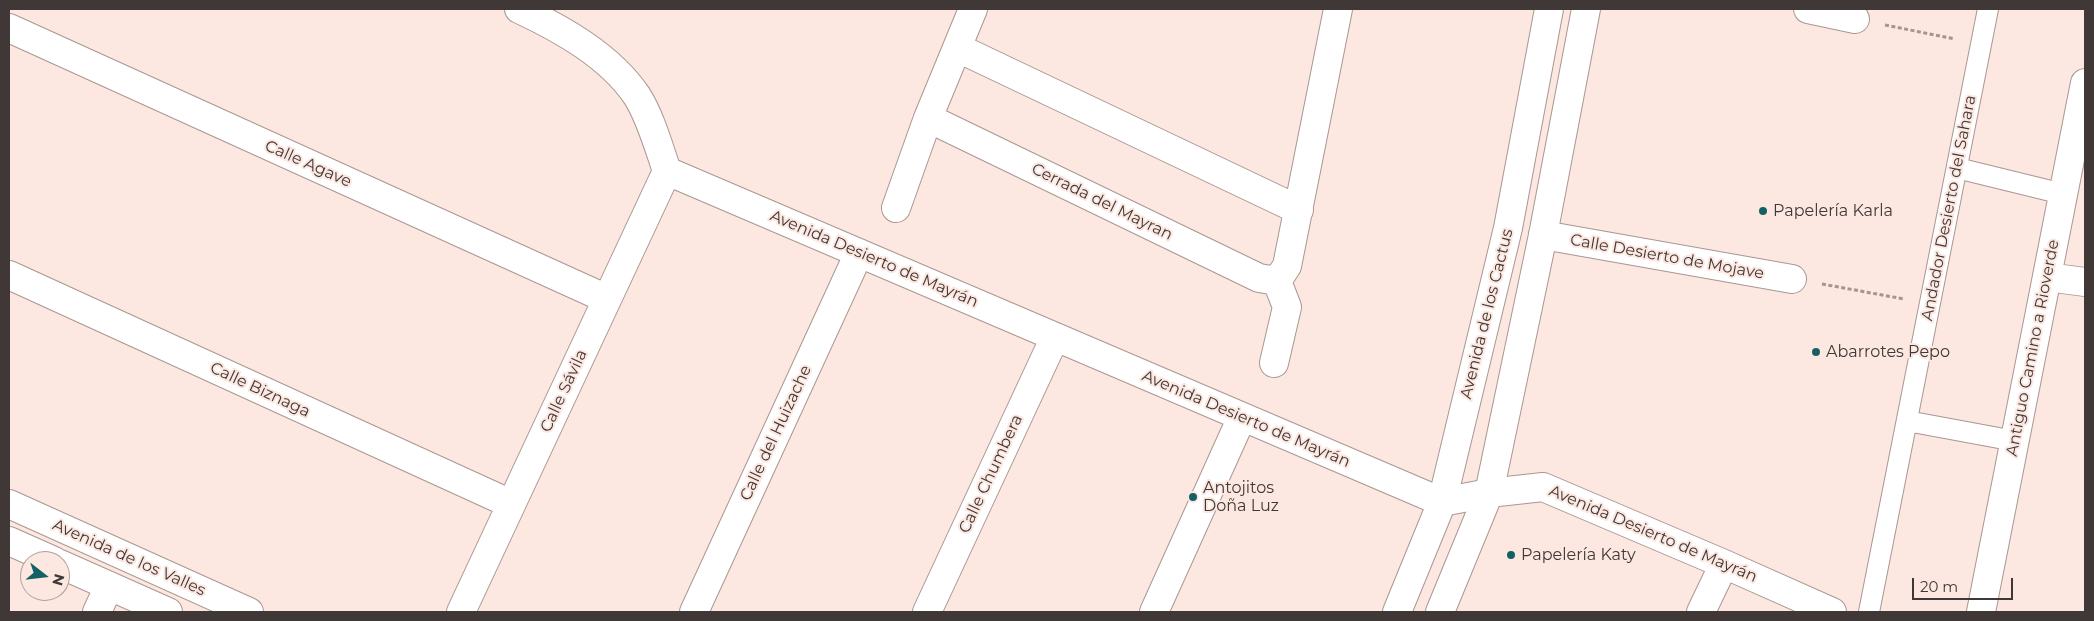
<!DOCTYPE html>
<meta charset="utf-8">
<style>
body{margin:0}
#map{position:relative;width:2094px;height:621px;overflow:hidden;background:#fce7e1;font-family:Montserrat,sans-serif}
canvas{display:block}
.frame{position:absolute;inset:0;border:10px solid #403836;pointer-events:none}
.north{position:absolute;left:20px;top:551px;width:50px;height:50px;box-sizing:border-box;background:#fce7e1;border:1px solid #b1a19d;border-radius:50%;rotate:106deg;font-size:14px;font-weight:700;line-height:20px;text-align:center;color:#403836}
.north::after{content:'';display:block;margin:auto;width:18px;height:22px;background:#126265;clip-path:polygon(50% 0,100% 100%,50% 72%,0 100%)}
.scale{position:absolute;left:1912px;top:578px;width:101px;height:22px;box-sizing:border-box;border:2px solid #403836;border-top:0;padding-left:6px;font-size:15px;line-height:18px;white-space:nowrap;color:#403836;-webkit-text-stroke:4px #fce7e1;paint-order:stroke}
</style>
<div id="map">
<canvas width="2094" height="621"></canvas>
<div class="frame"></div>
<div class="north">N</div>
<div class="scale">20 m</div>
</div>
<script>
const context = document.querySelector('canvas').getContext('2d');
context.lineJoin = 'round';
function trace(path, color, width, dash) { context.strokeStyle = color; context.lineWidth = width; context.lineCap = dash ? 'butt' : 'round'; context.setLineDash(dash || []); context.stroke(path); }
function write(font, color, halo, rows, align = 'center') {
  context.font = font + ' Montserrat,sans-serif'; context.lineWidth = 4; context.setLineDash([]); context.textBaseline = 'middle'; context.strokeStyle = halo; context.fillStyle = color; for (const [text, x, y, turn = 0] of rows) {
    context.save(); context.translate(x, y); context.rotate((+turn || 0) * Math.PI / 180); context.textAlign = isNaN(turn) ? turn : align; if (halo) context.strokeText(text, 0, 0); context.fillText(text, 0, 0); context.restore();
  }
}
const path = new Path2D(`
 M1885 25 1955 39
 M1822 284 1904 299`);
const pedestrian = new Path2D(`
 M1957 168 2063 194
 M1907 421 2015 441
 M1869 612 1988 9`);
const minor = new Path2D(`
 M519 9C562 29 610 56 637 96 650 116 659 148 667 171
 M1808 9 1855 19
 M9 28 607 299
 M958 48 1299 210
 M928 118 1259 278 1277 281
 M667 171 1442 502 1489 493 1543 487 1724 564 1832 612
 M896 208 928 118 973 9
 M1543 235 1792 279
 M9 275 511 504
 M2047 277 2085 282
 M1277 281 1287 266 1338 9
 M1274 363 1287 307 1277 281
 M97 612 109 586
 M461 612 667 171
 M694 612 859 253
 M927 612 1055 337
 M1154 612 1242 417
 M1701 612 1724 564
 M1981 612 2085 83`);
const tertiary = new Path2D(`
 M9 504 249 612
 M9 541 54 561
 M60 564 168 612
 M1397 612 1442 502 1508 228 1549 9
 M1440 612 1489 493 1543 235 1586 9`);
const markers = [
 [1763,211,5,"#126265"],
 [1816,352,5,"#126265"],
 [1193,497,5,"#126265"],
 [1511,555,5,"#126265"]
];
const streetNames = [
 ["Calle Agave",308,164,24],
 ["Cerrada del Mayran",1102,202,26],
 ["Andador Desierto del Sahara",1949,208,-79],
 ["Calle Desierto de Mojave",1667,257,10],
 ["Avenida Desierto de Mayrán",874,259,23],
 ["Avenida de los Cactus",1487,314,-76],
 ["Antiguo Camino a Rioverde",2033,348,-79],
 ["Calle Biznaga",260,390,25],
 ["Calle Sávila",564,391,-65],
 ["Avenida Desierto de Mayrán",1246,419,23],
 ["Calle del Huizache",776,433,-65],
 ["Calle Chumbera",991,474,-65],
 ["Avenida Desierto de Mayrán",1653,534,23],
 ["Avenida de los Valles",129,558,24]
];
const poiNames = [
 ["Papelería Karla",1773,211],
 ["Abarrotes Pepo",1826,352],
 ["Antojitos",1203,488],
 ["Doña Luz",1203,506],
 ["Papelería Katy",1521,555]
];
trace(pedestrian, '#aa9791', 22);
trace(minor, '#aa9791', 30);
trace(tertiary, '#aa9791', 30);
trace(path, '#a49591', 3, [4, 2.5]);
trace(pedestrian, '#fff', 20);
trace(minor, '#fff', 28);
trace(tertiary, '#fff', 28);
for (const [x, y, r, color] of markers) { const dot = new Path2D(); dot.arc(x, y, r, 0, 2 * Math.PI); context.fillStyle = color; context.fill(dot); trace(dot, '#fce7e1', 2); }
write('16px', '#403836', '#fce7e1', streetNames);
write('16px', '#403836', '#fce7e1', poiNames, 'left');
</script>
